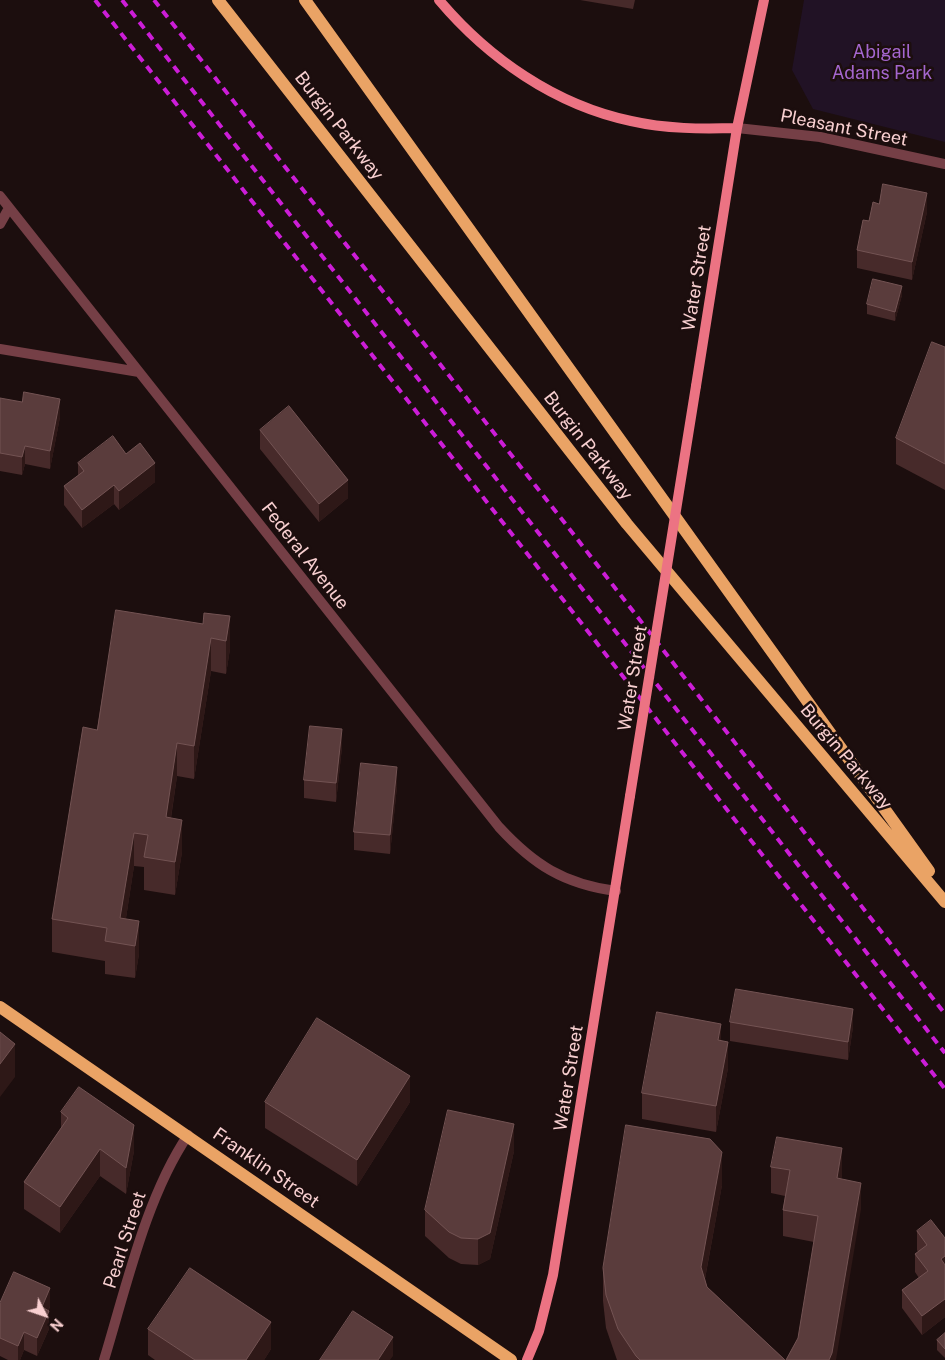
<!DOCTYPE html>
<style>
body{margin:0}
#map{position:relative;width:945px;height:1360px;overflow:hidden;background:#1c0e0e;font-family:"Public Sans",sans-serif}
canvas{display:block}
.north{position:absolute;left:20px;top:1290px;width:50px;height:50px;-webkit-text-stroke:4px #1c0e0e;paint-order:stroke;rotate:131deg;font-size:14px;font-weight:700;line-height:20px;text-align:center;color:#f9d0d1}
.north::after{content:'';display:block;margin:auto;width:18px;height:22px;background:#f9d0d1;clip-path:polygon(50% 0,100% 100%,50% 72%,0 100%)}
</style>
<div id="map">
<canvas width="945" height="1360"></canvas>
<div class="north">N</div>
</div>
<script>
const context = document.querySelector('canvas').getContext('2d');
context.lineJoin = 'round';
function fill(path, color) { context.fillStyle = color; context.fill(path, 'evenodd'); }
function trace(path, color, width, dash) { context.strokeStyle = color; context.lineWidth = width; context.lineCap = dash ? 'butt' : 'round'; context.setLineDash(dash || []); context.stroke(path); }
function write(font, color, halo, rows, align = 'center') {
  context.font = font + ' "Public Sans",sans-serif'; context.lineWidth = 5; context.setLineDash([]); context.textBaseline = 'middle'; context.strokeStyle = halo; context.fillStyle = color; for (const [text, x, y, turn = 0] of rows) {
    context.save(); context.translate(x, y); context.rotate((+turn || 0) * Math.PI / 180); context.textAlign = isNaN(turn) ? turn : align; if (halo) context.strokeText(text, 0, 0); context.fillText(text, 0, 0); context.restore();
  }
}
const green = new Path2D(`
 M804 0H945V142L813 109 792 70Z`);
const minor = new Path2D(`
 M0 196 499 827C534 865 564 884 616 891
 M0 224 9 208
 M0 349 139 372
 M104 1360C126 1288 146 1197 188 1135`);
const tertiary = new Path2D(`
 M737 128 820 137 945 164`);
const secondary = new Path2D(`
 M439 0C488 58 555 105 631 121 666 129 701 129 737 128
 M696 386 737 128 764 0
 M527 1360 539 1331 553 1275 630 796`);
const primary = new Path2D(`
 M218 0 627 524 945 902
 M305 0 929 871
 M0 1007 511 1360`);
const rail = new Path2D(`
 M95 0 945 1089
 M122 0 945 1053
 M154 0 564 522 945 1014`);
const secondaryBridge = new Path2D(`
 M630 796 696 386`);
const wall = new Path2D(`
 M580 0H635L633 9Z
 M879 204 927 212 912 280 857 268V250L869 221Z
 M902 295 895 321 867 314V304Z
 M945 347V490L896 464V438Z
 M0 398 60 417 50 469 25 464 22 475 0 471Z
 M260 430 348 498 319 522 260 449Z
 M126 454 155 482 119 510 114 504 82 528 64 505V486L78 476V463Z
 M230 616V649L226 674 211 671 194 779 177 776 171 818 182 852 175 895 144 890V867L134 866 126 918 139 954 135 978 105 974V961L52 952V919L97 730 203 624Z
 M342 747 336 802 304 798V780Z
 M397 786 390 854 354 850V832Z
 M730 1022 853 1027 848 1060 730 1041Z
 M728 1068 716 1132 642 1119V1093Z
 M265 1102H410L357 1186 265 1128Z
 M61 1112 134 1151 126 1194 100 1176 60 1233 24 1209V1182L61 1128Z
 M514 1151 490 1259 478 1265 461 1264 449 1258 425 1236V1210Z
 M771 1167 842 1175 841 1179 861 1209 814 1242 783 1236V1210L785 1196 771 1193Z
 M722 1185 705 1279 707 1287 785 1360H617L606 1328 603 1301V1268Z
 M917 1231 945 1238V1317L922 1335 902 1308V1290L919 1278 915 1272V1254L918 1252 917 1250Z
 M0 1303 50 1306 49 1310V1329L37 1356 24 1350 20 1360H8L0 1356Z
 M148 1329 271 1349 264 1360H155L148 1355Z
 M945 1333V1358L937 1350V1340Z`);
const shadedWall = new Path2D(`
 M927 193V212L912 280V262Z
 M902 286V295L895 321V312Z
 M60 399V417L50 469V451Z
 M25 446V464L22 475V457Z
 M155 463V482L119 510V491Z
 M348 480V498L319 522V504Z
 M114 485V504L82 528V510Z
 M230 616V649L226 674V641Z
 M211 638V671L194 779V746Z
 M342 729V747L336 802V783Z
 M177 743V776L166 850V817Z
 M397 767V786L390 854V835Z
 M182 820V852L175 895V862Z
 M134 833V866L122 944 120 918Z
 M139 921V954L135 978V946Z
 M853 1009V1027L848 1060V1042Z
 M721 1024V1050L718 1040Z
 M728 1042V1068L716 1132V1106Z
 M15 1044V1077L0 1097V1064Z
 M410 1076V1102L357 1186V1160Z
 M514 1124V1151L490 1259 478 1265V1239Z
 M134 1125V1151L126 1194V1168Z
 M842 1148V1175L837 1205V1178Z
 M100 1149V1176L60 1233V1207Z
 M722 1152V1185L701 1300V1267Z
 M861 1183V1209L836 1360H829Z
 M945 1256V1275L941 1259Z
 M50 1288V1306L42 1326V1307Z
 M945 1299V1317L922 1335V1316Z
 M49 1311V1329L37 1356V1338Z
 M271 1322V1349L264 1360H246Z
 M24 1332V1350L20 1360H18V1346Z
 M393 1337V1356L390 1360H378Z`);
const building = new Path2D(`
 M883 184 927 193 912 262 857 250 863 220 869 221 873 202 879 204Z
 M873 279 902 286 895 312 867 304Z
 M932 342 945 347V464L896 438Z
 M24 392 60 399 50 451 25 446 22 457 0 453V398L22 402Z
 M289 406 348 480 319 504 260 430Z
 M113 436 126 454 140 443 155 463 119 491 114 485 82 510 64 486 84 471 78 463Z
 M116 610 203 624 204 613 230 616 226 641 211 638 194 746 177 743 166 817 182 820 175 862 144 857 148 835 134 833 120 918 139 921 135 946 105 941 107 928 52 919 83 727 97 730Z
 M310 726 342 729 336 783 304 780Z
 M361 763 397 767 390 835 354 832Z
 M736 989 853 1009 848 1042 730 1022Z
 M657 1012 721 1024 718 1040 728 1042 716 1106 642 1093Z
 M317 1018 410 1076 357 1160 265 1102Z
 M0 1032 15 1044 0 1064Z
 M79 1087 134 1125 126 1168 100 1149 60 1207 24 1182 68 1118 61 1112Z
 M448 1110 514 1124 490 1233 478 1239 461 1238 449 1232 425 1210Z
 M626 1125 710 1139 722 1152 701 1267 707 1287 785 1360H640L636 1356 618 1329 606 1295 603 1268Z
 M777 1137 842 1148 837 1178 861 1183 832 1353 829 1360H786L798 1338 818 1216 783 1210 790 1170 771 1167Z
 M931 1220 945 1238V1256L941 1259 945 1265V1299L922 1316 902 1290 928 1271 915 1254 927 1245 917 1231Z
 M190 1268 271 1322 246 1360H195L148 1329Z
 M14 1272 50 1288 42 1307 49 1311 37 1338 24 1332 18 1346 0 1338V1303Z
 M353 1311 393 1337 378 1360H320Z
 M945 1333V1349L937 1340Z`);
const parkNames = [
 ["Abigail",882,52],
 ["Adams Park",882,73]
];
const streetNames = [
 ["Burgin Parkway",339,126,52],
 ["Pleasant Street",844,128,11],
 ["Water Street",697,278,-81],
 ["Burgin Parkway",588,446,52],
 ["Federal Avenue",305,556,52],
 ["Water Street",633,678,-81],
 ["Burgin Parkway",846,757,50],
 ["Water Street",569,1078,-81],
 ["Franklin Street",266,1168,35],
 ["Pearl Street",125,1240,-72]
];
fill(green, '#211225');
trace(minor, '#753f46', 10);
trace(tertiary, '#753f46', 10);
trace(secondary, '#ec7383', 10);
trace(primary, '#eaa365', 12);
trace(rail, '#cc1dd7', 4, [8, 6]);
trace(secondaryBridge, '#ec7383', 10);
fill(wall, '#472a2a');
fill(shadedWall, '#2e1817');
fill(building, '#5a3c3c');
trace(building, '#735353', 1);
write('18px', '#a466ce', '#1c0e0e', parkNames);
write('18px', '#f9d0d1', '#1c0e0e', streetNames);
</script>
